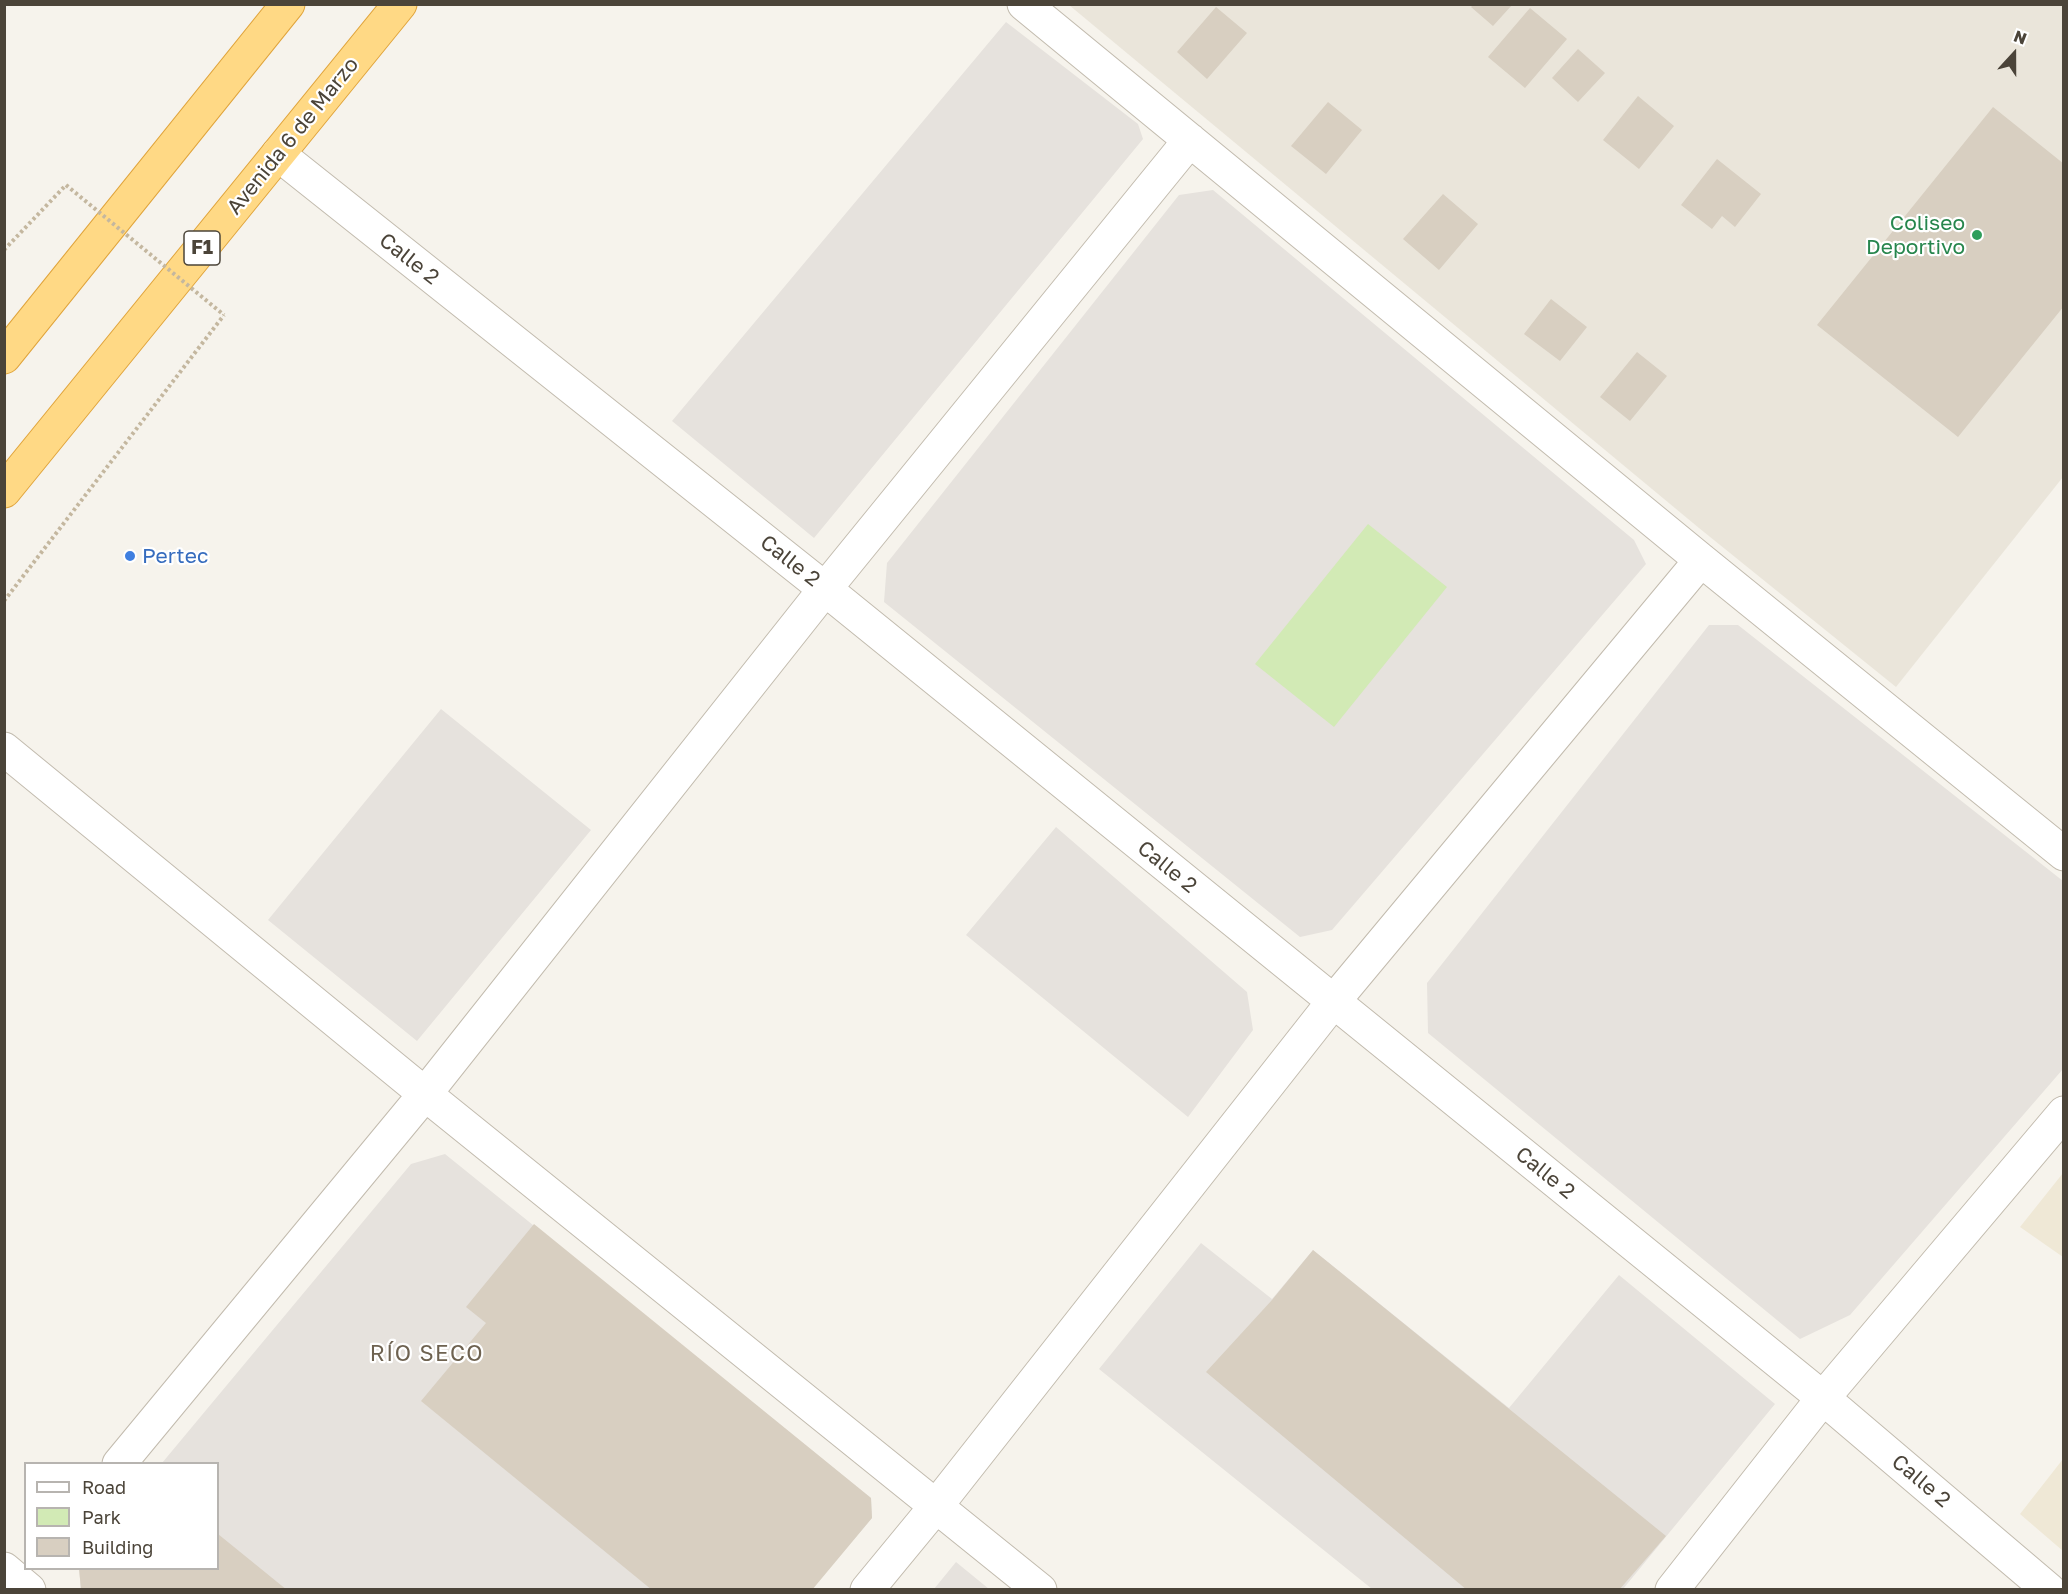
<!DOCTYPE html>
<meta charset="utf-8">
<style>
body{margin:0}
#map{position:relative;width:2068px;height:1594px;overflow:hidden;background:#f6f3ec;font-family:"Golos Text",sans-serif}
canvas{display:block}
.frame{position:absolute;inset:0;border:6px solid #4b4439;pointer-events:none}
.legend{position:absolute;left:24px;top:1462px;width:195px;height:108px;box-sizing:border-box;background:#fff;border:2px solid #b7b4b0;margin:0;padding:8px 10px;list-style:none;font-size:18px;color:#4b4439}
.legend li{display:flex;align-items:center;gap:12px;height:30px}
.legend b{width:30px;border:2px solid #b7b4b0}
.north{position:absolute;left:1984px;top:24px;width:60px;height:60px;-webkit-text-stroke:4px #fff;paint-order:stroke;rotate:21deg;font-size:16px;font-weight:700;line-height:24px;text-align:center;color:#4b4439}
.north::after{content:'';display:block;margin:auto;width:21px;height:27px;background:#4b4439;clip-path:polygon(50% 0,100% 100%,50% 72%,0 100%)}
</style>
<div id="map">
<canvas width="2068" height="1594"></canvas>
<div class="frame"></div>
<ul class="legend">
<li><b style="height:8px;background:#fff"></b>Road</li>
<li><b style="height:16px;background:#d2eab5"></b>Park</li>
<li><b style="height:16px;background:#d8cfc1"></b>Building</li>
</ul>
<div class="north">N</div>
</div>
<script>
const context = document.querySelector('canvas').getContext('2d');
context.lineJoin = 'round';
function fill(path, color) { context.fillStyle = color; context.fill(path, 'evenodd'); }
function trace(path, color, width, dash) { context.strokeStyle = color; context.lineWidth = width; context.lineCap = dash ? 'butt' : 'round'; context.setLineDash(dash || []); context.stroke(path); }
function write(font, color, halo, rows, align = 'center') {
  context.font = font + ' "Golos Text",sans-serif'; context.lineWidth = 4.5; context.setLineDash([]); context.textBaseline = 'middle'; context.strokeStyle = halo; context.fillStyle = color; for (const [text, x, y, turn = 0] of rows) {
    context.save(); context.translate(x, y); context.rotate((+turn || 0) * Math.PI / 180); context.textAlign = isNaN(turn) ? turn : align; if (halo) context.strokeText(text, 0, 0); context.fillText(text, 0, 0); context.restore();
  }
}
const residential = new Path2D(`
 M1069 5H2063V477L1896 687 1699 528Z`);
const industrial = new Path2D(`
 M1006 22 1138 124 1143 139 814 538 672 421Z
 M1213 190 1634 540 1646 564 1332 930 1300 937 884 602 887 563 1179 195Z
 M1709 625H1738L2063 881V1069L1850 1315 1800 1339 1428 1033 1427 983Z
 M441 709 591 830 417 1041 268 920Z
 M1056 827 1247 992 1253 1030 1188 1117 966 935Z
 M445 1154 871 1498 872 1518 812 1589 81 1590 79 1569 218 1568V1464L162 1463 411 1164Z
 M1201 1243 1272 1299 1313 1250 1509 1408 1619 1275 1775 1404 1623 1589H1372L1099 1369Z
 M956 1562 989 1589H934Z`);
const education = new Path2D(`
 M2063 1173V1257L2020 1227Z
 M2063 1459V1551L2020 1514Z`);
const green = new Path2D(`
 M1368 524 1447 587 1334 727 1255 664Z`);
const building = new Path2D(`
 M1473 5H1512L1493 26 1471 7Z
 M1216 7 1247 33 1207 79 1177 52Z
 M1530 8 1567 39 1525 88 1488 57Z
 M1578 49 1605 73 1578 102 1552 78Z
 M1638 96 1674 126 1639 169 1603 140Z
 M1328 102 1362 130 1326 174 1291 146Z
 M1993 107 2064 164V306L1958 437 1817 325Z
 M1717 159 1761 194 1735 227 1722 216 1712 229 1681 205Z
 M1443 194 1478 224 1439 270 1403 239Z
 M1551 299 1587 327 1560 361 1524 334Z
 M1637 352 1667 376 1630 421 1600 397Z
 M534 1224 871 1498 872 1518 812 1590H652L421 1401 486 1323 466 1307Z
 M1313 1250 1666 1536 1619 1590H1467L1206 1372 1272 1300Z
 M218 1534 287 1590H81L79 1568H218Z`);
const path = new Path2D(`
 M4 250 66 185
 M4 601 224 315`);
const minor = new Path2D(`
 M1024 4 1701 560 2064 854
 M278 154 825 589 1823 1398 2049 1590
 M4 749 425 1094 1040 1590
 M119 1464 425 1094 825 589 1190 140
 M4 1569 29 1590
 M867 1590 937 1505 1333 1002 1701 560
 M1672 1590 1823 1398 2064 1113`);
const trunk = new Path2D(`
 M4 357 288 4
 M4 491 400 4`);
const pathBridge = new Path2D(`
 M66 185 224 315`);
const markers = [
 [1977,235,6,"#2e9e5b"],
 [130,556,6,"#3f7fe0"]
];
const shields = [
 [202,248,36]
];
const shieldNames = [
 ["F1",202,248]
];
const streetNames = [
 ["Avenida 6 de Marzo",293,136,-51],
 ["Calle 2",409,259,38],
 ["Calle 2",790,561,38],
 ["Calle 2",1167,867,39],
 ["Calle 2",1545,1173,39],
 ["Calle 2",1921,1481,40]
];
const leisureNames = [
 ["Coliseo",1965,223],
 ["Deportivo",1965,247]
];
const shopNames = [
 ["Pertec",142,556]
];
const neighbourhoodNames = [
 ["RÍO SECO",427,1354]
];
fill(residential, '#eae5da');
fill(industrial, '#e6e2dd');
fill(education, '#efe8d6');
fill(green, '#d2eab5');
fill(building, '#d8cfc1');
trace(minor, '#c2bbae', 35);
trace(trunk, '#e0a43c', 35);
trace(path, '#c4b79f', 4, [3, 3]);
trace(minor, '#fff', 33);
trace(trunk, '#ffd985', 33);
trace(pathBridge, '#c4b79f', 4, [3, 3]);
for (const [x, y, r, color] of markers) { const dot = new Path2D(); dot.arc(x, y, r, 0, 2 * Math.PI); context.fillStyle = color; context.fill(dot); trace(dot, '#fff', 2); }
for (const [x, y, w] of shields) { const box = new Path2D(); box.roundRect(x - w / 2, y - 17, w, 34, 4.5); context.fillStyle = '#fff'; context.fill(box); trace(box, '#4b4439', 1.5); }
write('bold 20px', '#4b4439', null, shieldNames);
write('21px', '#4b4439', '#fff', streetNames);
write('21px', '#27864d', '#fff', leisureNames, 'right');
write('21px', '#366cbe', '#fff', shopNames, 'left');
context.letterSpacing = '1.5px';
write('22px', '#6e6250', '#fff', neighbourhoodNames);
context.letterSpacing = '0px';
</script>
